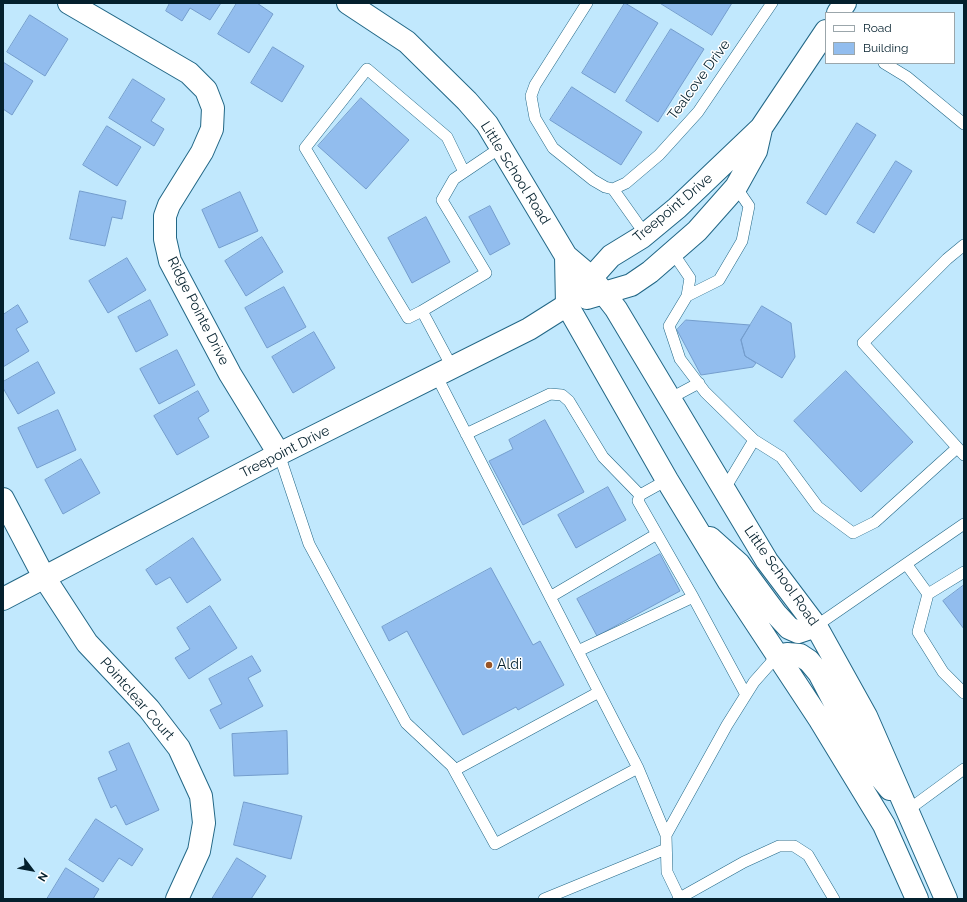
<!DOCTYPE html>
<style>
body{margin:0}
#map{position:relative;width:967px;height:902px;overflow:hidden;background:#c1e8fd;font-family:Raleway,sans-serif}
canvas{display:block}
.frame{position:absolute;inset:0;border:4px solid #04202d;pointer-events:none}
.legend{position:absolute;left:825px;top:12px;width:130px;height:52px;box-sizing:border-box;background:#fff;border:1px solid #9ba6ab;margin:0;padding:5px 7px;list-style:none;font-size:12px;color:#04202d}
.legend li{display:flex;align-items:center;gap:8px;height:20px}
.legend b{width:20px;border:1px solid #9ba6ab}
.north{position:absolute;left:12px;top:850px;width:40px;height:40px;-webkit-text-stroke:3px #fff;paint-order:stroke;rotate:122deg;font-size:11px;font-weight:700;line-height:16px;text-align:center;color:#04202d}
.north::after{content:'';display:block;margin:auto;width:14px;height:18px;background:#04202d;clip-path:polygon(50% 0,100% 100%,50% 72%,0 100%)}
</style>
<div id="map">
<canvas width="967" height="902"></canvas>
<div class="frame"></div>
<ul class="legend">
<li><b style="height:5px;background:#fff"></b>Road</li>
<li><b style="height:11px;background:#92bdee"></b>Building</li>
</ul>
<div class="north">N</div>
</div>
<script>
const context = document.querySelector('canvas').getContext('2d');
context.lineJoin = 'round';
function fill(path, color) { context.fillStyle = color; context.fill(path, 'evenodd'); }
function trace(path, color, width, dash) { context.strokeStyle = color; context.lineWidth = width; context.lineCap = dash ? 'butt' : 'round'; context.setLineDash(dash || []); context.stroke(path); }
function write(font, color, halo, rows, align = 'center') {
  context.font = font + ' Raleway,sans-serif'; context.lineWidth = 3; context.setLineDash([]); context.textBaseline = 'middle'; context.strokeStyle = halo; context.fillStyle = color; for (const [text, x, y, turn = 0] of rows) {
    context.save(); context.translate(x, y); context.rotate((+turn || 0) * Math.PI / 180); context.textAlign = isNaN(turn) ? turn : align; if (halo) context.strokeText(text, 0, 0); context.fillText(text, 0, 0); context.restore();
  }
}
const building = new Path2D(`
 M170 3H221L210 20 190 8 182 21 166 11Z
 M237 3H257L273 14 249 53 218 34Z
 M625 3 658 23 615 93 582 73Z
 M660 3H732L712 35Z
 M30 15 68 39 45 76 7 52Z
 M671 29 704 49 658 122 626 101Z
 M273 47 304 66 282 102 251 83Z
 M3 62 33 81 12 115 3 109Z
 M133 79 165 99 151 121 164 129 154 146 109 118Z
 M572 87 642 132 621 165 550 120Z
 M361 98 409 140 366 189 318 146Z
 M857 123 876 135 826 215 807 203Z
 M107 126 141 147 117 186 83 165Z
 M896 161 912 171 874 233 857 223Z
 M80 191 126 201 122 219 112 217 105 246 70 239Z
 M240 192 258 231 219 248 202 210Z
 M490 206 510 244 490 255 469 217Z
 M426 217 450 262 412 283 388 238Z
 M262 237 283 272 246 296 225 261Z
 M127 258 146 290 108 313 89 281Z
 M284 287 306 327 267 348 245 308Z
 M150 300 168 335 136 352 118 317Z
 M18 305 28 322 16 329 29 351 3 367V315Z
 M762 306 791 323 795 357 782 378 745 356 741 340Z
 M686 320 750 325 741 340 745 356 756 363 753 367 701 375 677 330Z
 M314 332 335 368 293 393 272 357Z
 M177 350 195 385 159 404 140 369Z
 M38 362 55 393 18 414 3 388V382Z
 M846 371 913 442 861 492 794 421Z
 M198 391 209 411 198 418 209 437 177 455 154 416Z
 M58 410 76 450 37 468 18 428Z
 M545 420 584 492 523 525 489 461 513 449 509 440Z
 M81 459 100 493 63 514 45 480Z
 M608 487 626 520 576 548 558 515Z
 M193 538 221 580 187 603 170 577 156 585 146 570Z
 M660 554 680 591 597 636 577 599Z
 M491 568 533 645 540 641 564 685 518 710 516 707 463 735 407 631 389 641 382 627Z
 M964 585V629L943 601Z
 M210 606 237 648 189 679 175 658 190 649 177 628Z
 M252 656 261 671 248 678 263 706 220 729 210 710 222 704 209 679Z
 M287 731 288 774 234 776 232 734Z
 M129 743 159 810 126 825 116 805 111 808 98 778 117 770 109 752Z
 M244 802 302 816 291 859 234 845Z
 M96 819 143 849 132 866 119 858 103 882 69 860Z
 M237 858 266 876 251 899H212Z
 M66 868 99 889 93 899H47Z`);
const service = new Path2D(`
 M587 3 535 85 531 96 535 118 553 148 593 180 605 187 613 189 626 183 659 155 698 112 772 3
 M884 63 907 77 964 124
 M613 189 645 234
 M964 245 947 259 863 343 964 455
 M673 253 690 278 687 296 669 326 680 359 705 392 754 440
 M687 296 719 280 742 241 749 206 736 187
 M422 311 408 318 305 148 367 69 447 137 464 172
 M452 367 422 311 486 273 442 200 454 179 500 148
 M436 375 638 768 666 835 667 872 680 899
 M669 399 699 383
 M466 434 550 394 562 395 569 401 603 457 640 495
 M279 454 309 544 406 723 452 766 495 844 638 768
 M667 480 640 495 638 501 693 597 746 695
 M724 490 754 440 781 457 818 507 853 533 875 522 957 448
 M907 565 928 594
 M964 572 928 594 918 632 943 672 964 693
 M550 597 657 534
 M816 626 964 524
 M578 651 693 597
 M455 770 599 692
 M908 810 964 769
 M666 835 727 725 754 682 777 656
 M544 899 666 849
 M678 899 744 862 779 846H794L808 855 834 899`);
const minor = new Path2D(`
 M69 3 189 73 206 90 213 108 212 129 202 152 169 205 165 216V239L170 261 230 374 279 454
 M3 499 44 577 87 643 149 709 179 748 201 796 204 823 199 851 177 899`);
const tertiary = new Path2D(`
 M838 13 845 3
 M587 298 631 285 650 272 697 231 736 187 756 151 761 129
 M3 599 279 454 529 329 567 305 611 256 642 237 677 208 761 128 826 31`);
const secondary = new Path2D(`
 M348 3 407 42 467 101 487 124 566 256 592 278 616 309 767 561 816 626 866 716 946 899
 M566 256 567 305 667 480 729 582 820 720 884 825 917 899
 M710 538 739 564 776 614 789 628 798 632 816 626
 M777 656 787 654 800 655 809 661 819 673 849 730 857 749 890 789`);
const markers = [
 [489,665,4,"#985426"]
];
const streetNames = [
 ["Tealcove Drive",699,80,-54],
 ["Little School Road",515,173,58],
 ["Treepoint Drive",673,208,-40],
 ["Ridge Pointe Drive",198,311,63],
 ["Treepoint Drive",285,452,-27],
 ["Little School Road",781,576,55],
 ["Pointclear Court",137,699,49]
];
const poiNames = [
 ["Aldi",497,665]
];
fill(building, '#92bdee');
trace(building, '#749dcd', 1);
trace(service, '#226786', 12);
trace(minor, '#226786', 24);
trace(tertiary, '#226786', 24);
trace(secondary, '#226786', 24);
trace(service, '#fff', 11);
trace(minor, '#fff', 22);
trace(tertiary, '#fff', 22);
trace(secondary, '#fff', 22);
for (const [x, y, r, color] of markers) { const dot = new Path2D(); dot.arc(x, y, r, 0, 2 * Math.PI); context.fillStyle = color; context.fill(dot); trace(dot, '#fff', 1.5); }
write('14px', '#04202d', '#fff', streetNames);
write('14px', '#04202d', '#fff', poiNames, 'left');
</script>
